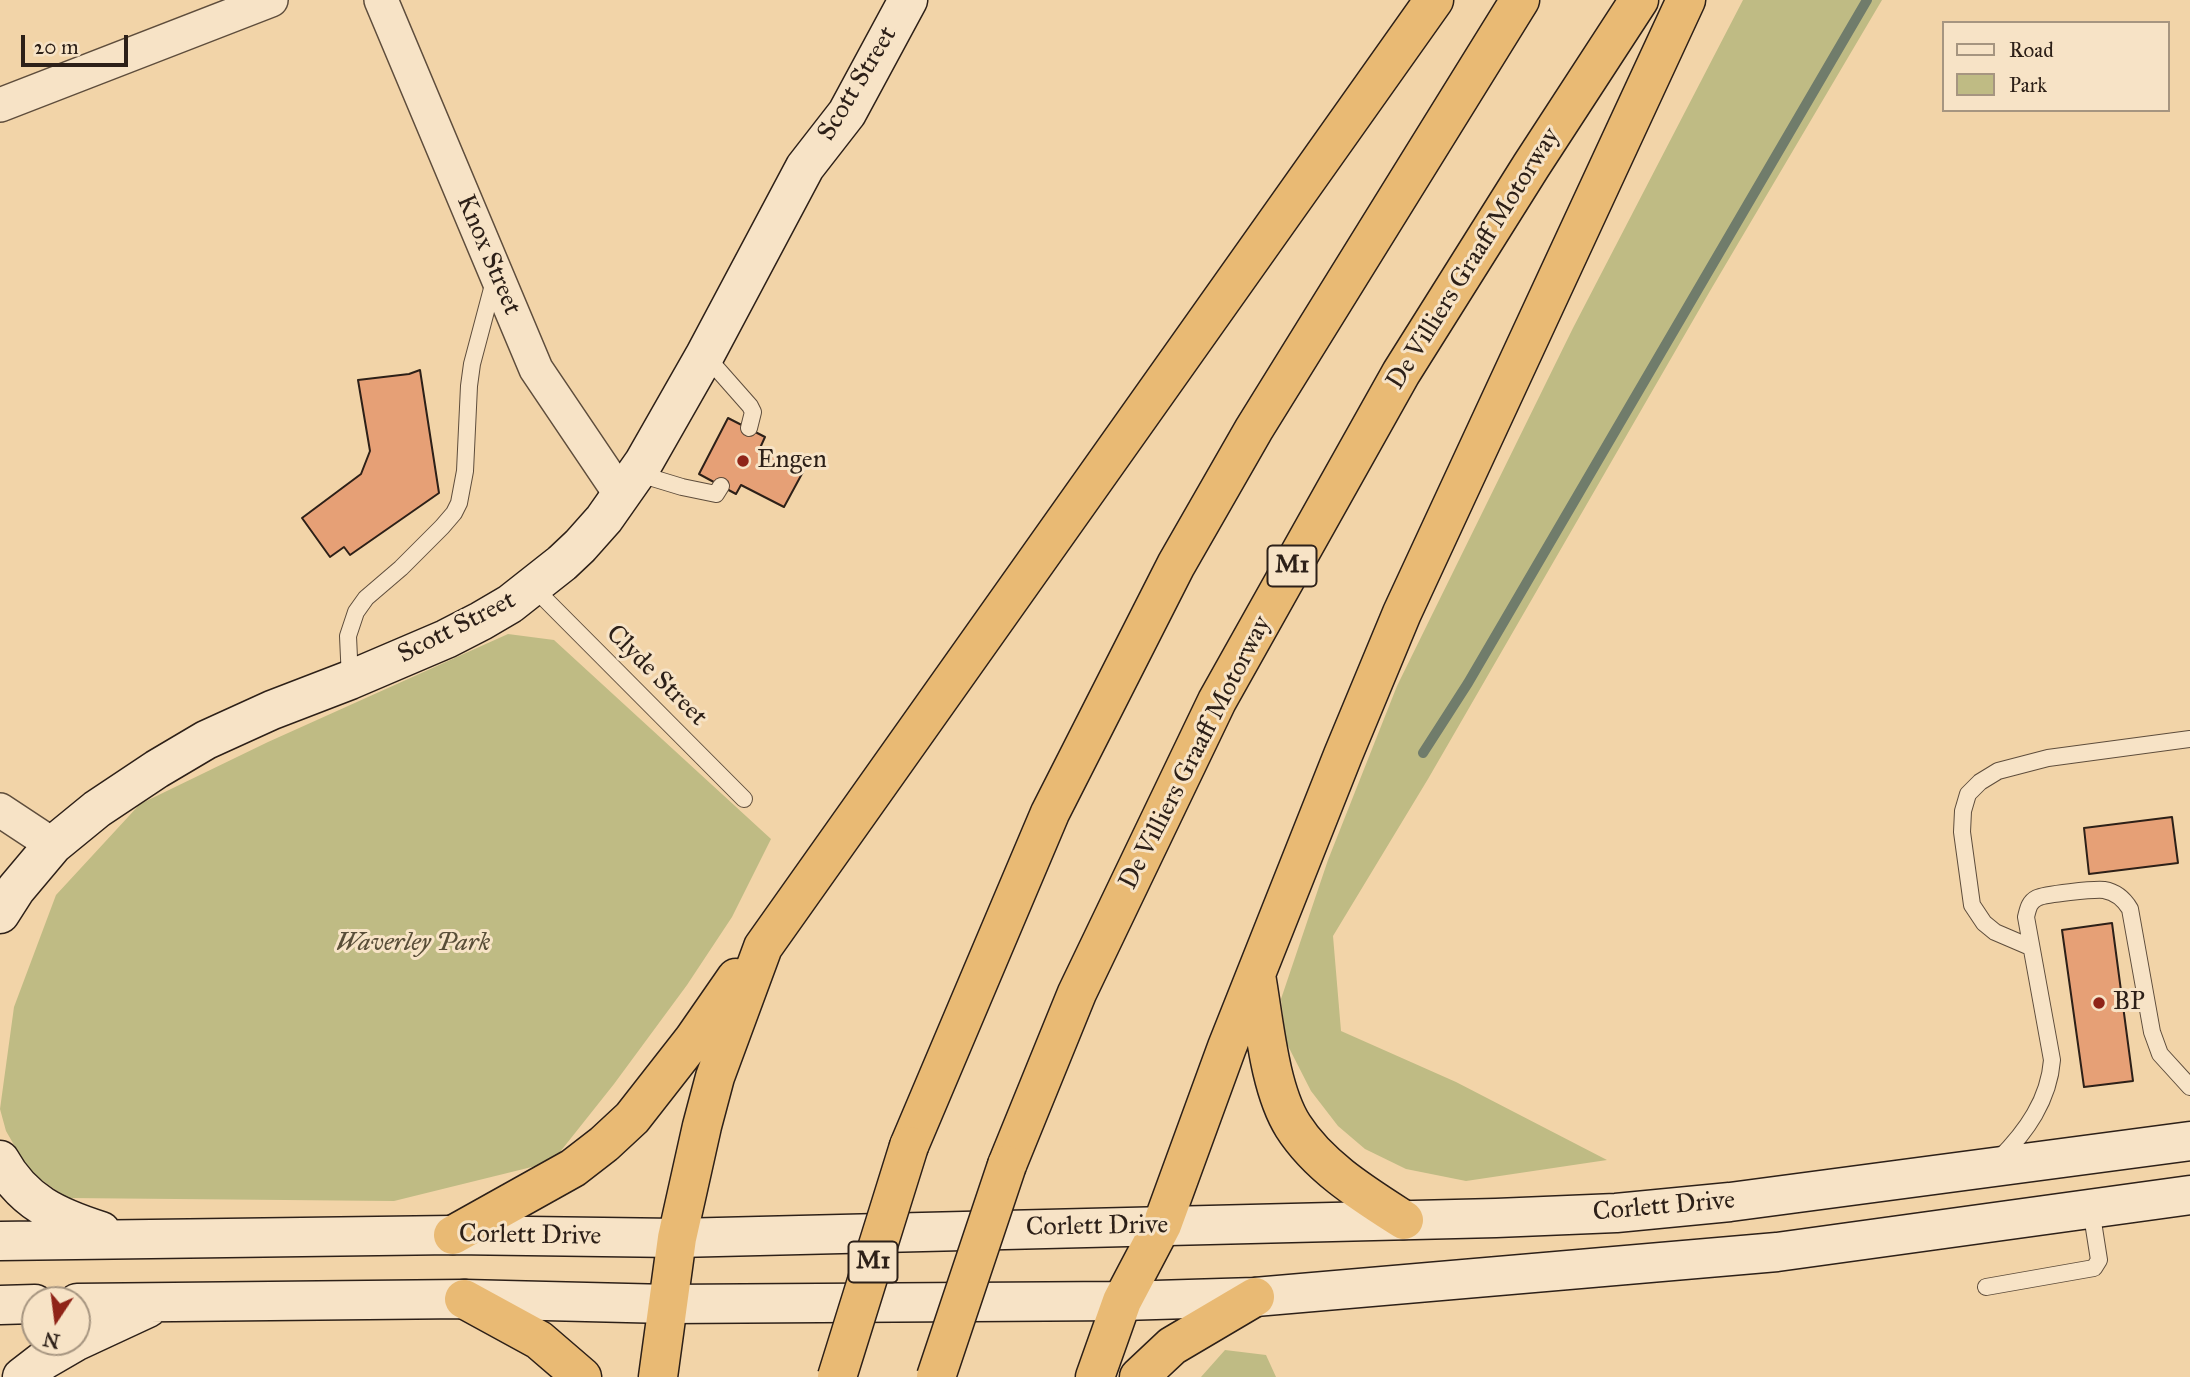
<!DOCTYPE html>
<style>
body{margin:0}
#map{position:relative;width:2190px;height:1377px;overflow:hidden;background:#f2d4a8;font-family:"IM FELL Great Primer",serif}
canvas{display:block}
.legend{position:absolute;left:1942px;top:21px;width:228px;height:91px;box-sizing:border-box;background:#f7e3c6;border:2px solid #a69580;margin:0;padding:9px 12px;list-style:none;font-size:21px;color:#2d2018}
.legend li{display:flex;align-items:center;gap:14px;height:35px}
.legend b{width:35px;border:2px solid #a69580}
.north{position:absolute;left:21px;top:1286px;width:70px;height:70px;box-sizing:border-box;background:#f7e3c6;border:2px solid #a69580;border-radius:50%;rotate:193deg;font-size:19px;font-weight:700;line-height:28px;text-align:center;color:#2d2018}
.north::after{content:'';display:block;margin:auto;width:24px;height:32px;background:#8f2418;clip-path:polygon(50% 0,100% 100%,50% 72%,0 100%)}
.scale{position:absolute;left:21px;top:35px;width:107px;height:32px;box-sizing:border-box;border:4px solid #2d2018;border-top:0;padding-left:9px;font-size:21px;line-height:24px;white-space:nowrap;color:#2d2018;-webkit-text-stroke:5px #f7e3c6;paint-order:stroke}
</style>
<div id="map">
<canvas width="2190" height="1377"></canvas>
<ul class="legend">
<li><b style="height:9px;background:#f7e3c6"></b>Road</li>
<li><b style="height:19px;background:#bfbb84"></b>Park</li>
</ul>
<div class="north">N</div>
<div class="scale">20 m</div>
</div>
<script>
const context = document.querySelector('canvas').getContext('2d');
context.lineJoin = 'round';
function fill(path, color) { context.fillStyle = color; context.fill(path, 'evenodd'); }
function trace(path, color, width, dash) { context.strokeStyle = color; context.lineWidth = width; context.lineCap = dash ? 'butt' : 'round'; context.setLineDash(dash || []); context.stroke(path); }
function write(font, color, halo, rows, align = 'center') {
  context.font = font + ' "IM FELL Great Primer",serif'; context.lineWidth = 6; context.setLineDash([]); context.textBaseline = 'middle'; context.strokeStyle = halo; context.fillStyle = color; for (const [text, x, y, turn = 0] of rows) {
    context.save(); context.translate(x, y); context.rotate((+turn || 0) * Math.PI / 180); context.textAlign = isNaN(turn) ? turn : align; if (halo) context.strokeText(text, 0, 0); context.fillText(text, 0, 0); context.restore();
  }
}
const green = new Path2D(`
 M1743 0H1882L1710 291 1428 779 1333 936 1341 1031 1456 1082 1607 1160 1466 1181 1406 1169 1365 1149 1338 1126 1311 1091 1286 1042 1281 999 1328 860 1397 686 1573 328Z
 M508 634 554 640 771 839 732 917 687 985 614 1084 552 1162 394 1201 67 1198 29 1171 6 1131 0 1109 14 1007 56 895 140 804 268 742Z
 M1225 1350 1266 1355 1276 1377H1201Z`);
const stream = new Path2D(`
 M1423 753 1468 683 1867 0`);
const building = new Path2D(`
 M420 370 439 493 350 555 344 547 330 557 302 518 361 474 370 451 358 380 409 374Z
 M728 418 765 437 760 448 804 470 784 507 741 485 736 494 699 474Z
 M2172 817 2178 863 2089 874 2084 828Z
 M2112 923 2133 1081 2084 1087 2062 930Z`);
const lane = new Path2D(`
 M705 355 750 406 753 412 749 428
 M636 473 682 487 716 494 721 486
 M533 587 744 799
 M350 680 348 636 356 612 366 598 401 568 442 527 454 513 459 503 465 471 469 386 472 364 494 281
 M2030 947 1995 932 1984 923 1972 905 1962 832 1963 811 1968 794 1980 782 1998 771 2048 758 2190 739
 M1999 1159C2026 1132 2049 1100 2052 1060L2026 917C2028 909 2029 902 2037 898 2045 894 2094 889 2104 890 2116 892 2124 899 2130 909L2152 1032 2160 1054 2190 1087
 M1986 1287 2094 1268 2099 1260 2091 1209`);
const street = new Path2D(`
 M381 0 536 369 621 495
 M0 105 271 0
 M0 810 53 845`);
const secondary = new Path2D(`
 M0 914 16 889 53 845 97 809 157 769 206 740 272 710 350 680 446 639 481 621 510 604 562 563 580 546 604 519 644 462 705 355 805 167 847 113 908 0
 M0 1160C23 1202 57 1217 101 1231
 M0 1241 453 1235 677 1238 1496 1218 1616 1213 1730 1202 2190 1141
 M77 1303 464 1299 668 1304 1122 1301 1255 1297 1777 1252 2190 1195
 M0 1305 35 1304
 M77 1341 148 1308
 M22 1377 44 1360 75 1342`);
const highway = new Path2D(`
 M1256 975C1264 1020 1269 1088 1293 1126 1319 1167 1365 1195 1404 1220
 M909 1146 1050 813 1176 565 1254 429 1520 0
 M1007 1165 1077 993 1217 701 1401 373 1531 166 1639 0
 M453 1235 573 1168 604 1144 632 1118 693 1040 736 978
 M464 1299 539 1340 582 1377
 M658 1377 677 1238 702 1126 715 1077 763 947 1434 0
 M1095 1377 1122 1301 1162 1225 1227 1047 1343 755 1402 613 1686 0
 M1139 1377 1172 1346 1255 1297`);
const highwayBridge = new Path2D(`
 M837 1377 909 1146
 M936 1377 1007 1165`);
const markers = [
 [743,461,7,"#8f2418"],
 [2099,1003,7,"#8f2418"]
];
const shields = [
 [1292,566,49],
 [873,1262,49]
];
const shieldNames = [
 ["M1",1292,566],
 ["M1",873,1262]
];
const streetNames = [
 ["Scott Street",858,84,-59],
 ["Knox Street",488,255,67],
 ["De Villiers Graaff Motorway",1474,259,-58],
 ["Scott Street",457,628,-27],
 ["Clyde Street",656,676,45],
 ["De Villiers Graaff Motorway",1196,753,-63],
 ["Corlett Drive",1664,1207,-5],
 ["Corlett Drive",1097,1227,-1],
 ["Corlett Drive",530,1236,1]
];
const poiNames = [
 ["Engen",757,461],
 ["BP",2113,1003]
];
const parkNames = [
 ["Waverley Park",413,944]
];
fill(green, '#bfbb84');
trace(stream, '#707c6b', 10);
fill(building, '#e6a076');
trace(building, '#2d2018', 2);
trace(lane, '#5e4d3c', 18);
trace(street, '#5e4d3c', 36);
trace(secondary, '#2d2018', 41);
trace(highway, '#2d2018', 41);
trace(lane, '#f7e3c6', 16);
trace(street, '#f7e3c6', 33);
trace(secondary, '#f7e3c6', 38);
trace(highway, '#e9ba74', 38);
trace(highwayBridge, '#2d2018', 41, []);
trace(highwayBridge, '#e9ba74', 38);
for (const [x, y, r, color] of markers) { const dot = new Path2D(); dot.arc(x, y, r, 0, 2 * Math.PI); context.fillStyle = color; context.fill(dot); trace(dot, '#f7e3c6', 2.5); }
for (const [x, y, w] of shields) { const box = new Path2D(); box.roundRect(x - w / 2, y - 20.5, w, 41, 5); context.fillStyle = '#f7e3c6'; context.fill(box); trace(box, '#2d2018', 2); }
write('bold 24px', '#2d2018', null, shieldNames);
write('26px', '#2d2018', '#f7e3c6', streetNames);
write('26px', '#2d2018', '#f7e3c6', poiNames, 'left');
write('italic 26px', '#594e38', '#f7e3c6', parkNames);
</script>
